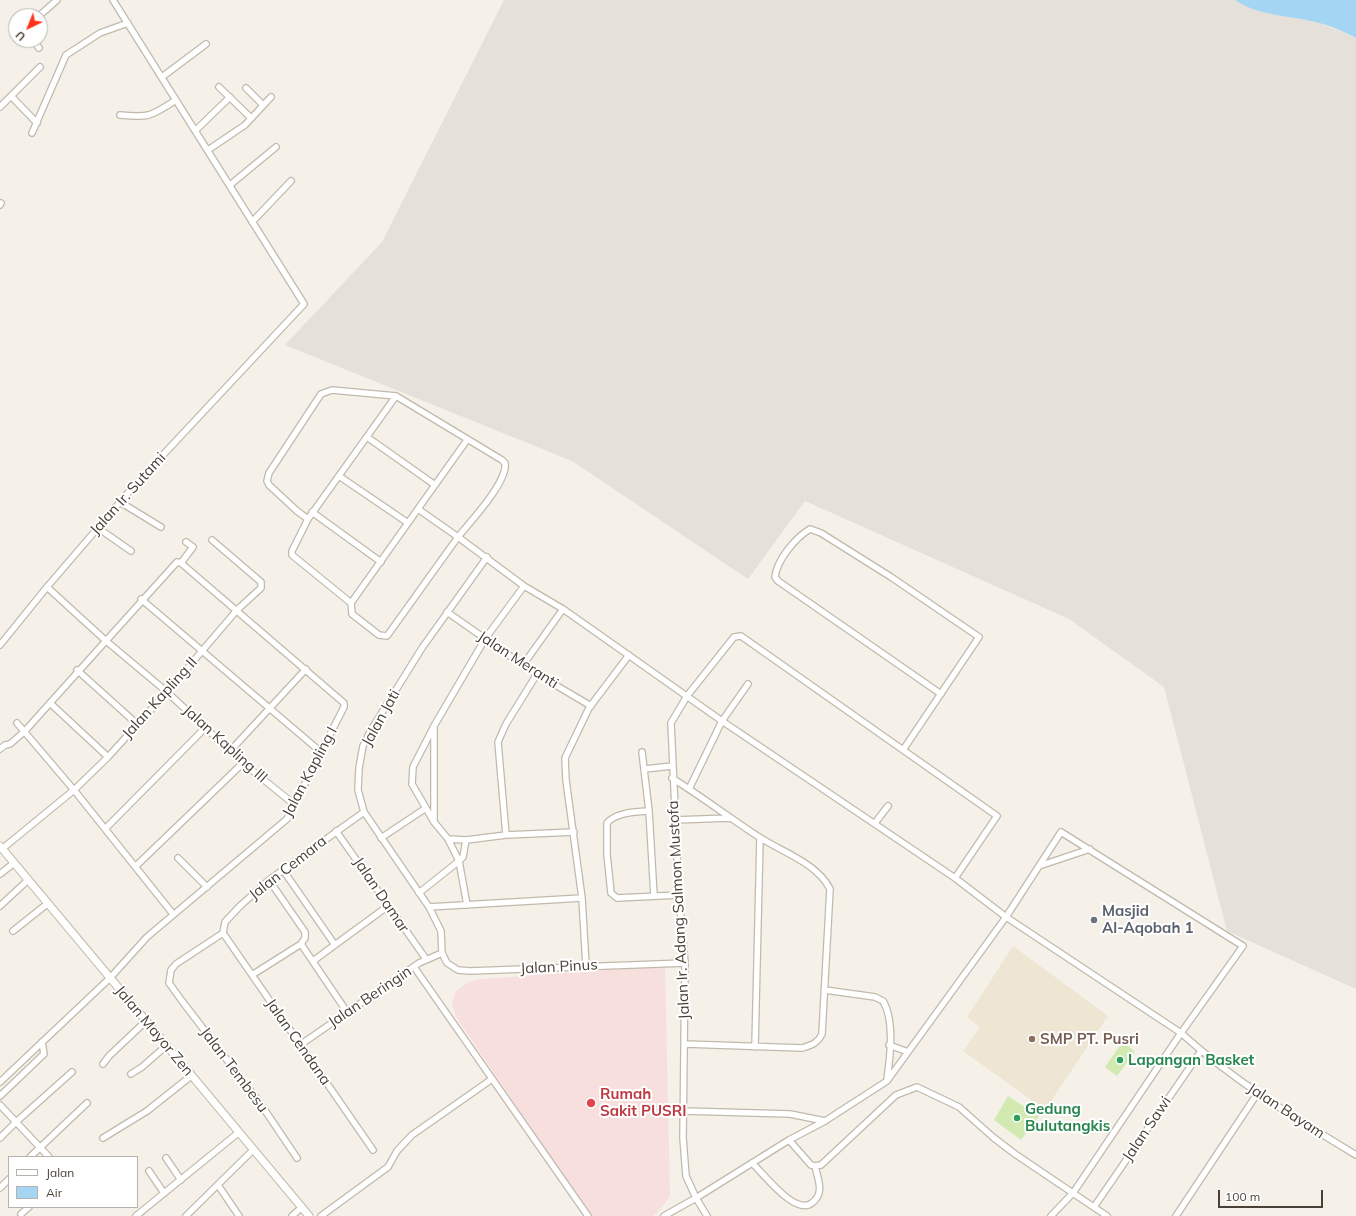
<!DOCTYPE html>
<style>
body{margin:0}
#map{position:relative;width:1356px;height:1216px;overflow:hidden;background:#f5f1e9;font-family:Mulish,sans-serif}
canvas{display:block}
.legend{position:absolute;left:8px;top:1156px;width:130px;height:52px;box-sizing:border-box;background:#fff;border:1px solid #b6b3af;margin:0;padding:5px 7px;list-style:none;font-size:12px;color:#494137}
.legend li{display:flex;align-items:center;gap:8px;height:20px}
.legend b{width:20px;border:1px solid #b6b3af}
.north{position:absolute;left:8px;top:8px;width:40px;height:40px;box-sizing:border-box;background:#fff;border:1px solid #b6b3af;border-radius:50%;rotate:223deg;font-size:11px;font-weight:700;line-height:16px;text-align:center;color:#494137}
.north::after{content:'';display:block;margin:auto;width:14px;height:18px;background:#ff3116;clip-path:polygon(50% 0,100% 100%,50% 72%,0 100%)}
.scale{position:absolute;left:1218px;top:1190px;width:105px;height:18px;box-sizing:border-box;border:2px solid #494137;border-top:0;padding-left:5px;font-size:12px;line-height:14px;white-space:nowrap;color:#494137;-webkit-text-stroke:3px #fff;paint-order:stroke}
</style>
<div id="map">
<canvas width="1356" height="1216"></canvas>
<ul class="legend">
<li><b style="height:5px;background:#fff"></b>Jalan</li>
<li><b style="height:11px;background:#a4d5f3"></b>Air</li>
</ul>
<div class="north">U</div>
<div class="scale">100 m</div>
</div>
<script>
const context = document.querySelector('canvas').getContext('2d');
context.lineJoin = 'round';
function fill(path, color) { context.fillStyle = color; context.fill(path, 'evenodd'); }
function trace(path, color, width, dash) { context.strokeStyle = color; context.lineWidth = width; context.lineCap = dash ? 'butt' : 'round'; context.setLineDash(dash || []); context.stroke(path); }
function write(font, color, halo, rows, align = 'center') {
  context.font = font + ' Mulish,sans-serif'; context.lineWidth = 4; context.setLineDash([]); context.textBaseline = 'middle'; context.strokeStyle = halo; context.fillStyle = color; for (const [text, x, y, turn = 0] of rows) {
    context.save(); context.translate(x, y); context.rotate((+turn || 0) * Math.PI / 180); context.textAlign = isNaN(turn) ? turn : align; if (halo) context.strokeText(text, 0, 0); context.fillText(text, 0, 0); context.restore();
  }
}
const industrial = new Path2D(`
 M504 0H1235L1256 10 1277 15 1318 22 1356 38V989L1227 931 1164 687 1069 619 805 501 748 579 572 461 285 345 382 242Z`);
const education = new Path2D(`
 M1013 946 1108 1016 1045 1110 963 1051 980 1027 967 1017Z`);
const medical = new Path2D(`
 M665 966 670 1196 657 1213 653 1216H593L573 1190 456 1017 452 1003 456 991 468 982 482 979Z`);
const green = new Path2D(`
 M1123 1041 1135 1052 1117 1076 1105 1067Z
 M1008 1096 1039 1116 1021 1140 994 1120Z`);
const water = new Path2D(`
 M1235 0H1356V38C1344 32 1332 26 1319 23 1291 15 1260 17 1235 0Z`);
const minor = new Path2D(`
 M39 16 57 0
 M33 40 39 48
 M162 77 206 44
 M219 87 251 118
 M246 88 263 105
 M11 96 37 123
 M0 107 40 67
 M120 115C150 118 151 116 176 100
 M196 130 230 97
 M32 133 66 55 100 33 128 23
 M208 150 245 125 271 97
 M230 185 276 147
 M0 205 1 203
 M252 222 291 181
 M367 437 435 485
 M467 440 351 603 352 614 379 635 387 636 458 537 524 586 563 609 722 721 955 878 1006 917 1181 1033C1234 1081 1295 1118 1356 1155
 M339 476 408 523
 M120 502 161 527
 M312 512 381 562
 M308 519 297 511 269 485 267 481 269 473 321 394 332 390 396 396 502 460 505 463C508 482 470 522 458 537L418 509
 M98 528 131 551
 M487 557 422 648 371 730 363 746 359 768 358 790 364 812 429 907 441 931 442 953 447 963 458 970 470 971 685 963
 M181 563 193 547 186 542
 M47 587 105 640 167 692 243 763 295 805
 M141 599 321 752
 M351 603 292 555V551L308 519 396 396
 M447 612 530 670 591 706
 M0 645 47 587 133 487 304 304 113 0
 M523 665 563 609
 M77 670 137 724
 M17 723 74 790 173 914
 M434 728V822
 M0 749 5 745 10 744 25 731 50 703
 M231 750 306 669
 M903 750 979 637 891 577 821 533 810 529C795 538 777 560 775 577L778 581 941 694
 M642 752 649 811 654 896
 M645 769 672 766
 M672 778C702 797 730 818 759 837 782 852 817 863 830 889L822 1034C818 1043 812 1045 802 1048L685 1044
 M689 789 722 721 748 684
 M649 811C637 812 616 812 607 823V854L611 893 617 898 679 895
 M675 820 730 818
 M875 823 888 806
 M106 828 205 728
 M336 831 426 959
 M506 835 498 742 506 724 537 674
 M381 838 426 808
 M448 839 466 840 506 835 574 832
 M2 849 74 790 108 757 167 692 237 610 261 588V582L212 540
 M178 858 207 887
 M1042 865 1090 849
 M136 866 243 763
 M283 870 335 945
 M0 874 14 863
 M955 878 997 816 741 636 734 637 687 696 671 723 679 895 685 963 683 1138 686 1176 696 1198 789 1140 825 1121 887 1081 1006 917 1061 832 1243 946 1181 1033 1073 1193 1051 1216
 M269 880 305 932V938L301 944
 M419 893 459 861 463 857 466 840
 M582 898 566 780 565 758 589 708 629 655
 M467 905 459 861 448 839 434 822 412 784 413 767 434 726 485 639 524 586
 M0 906 28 880
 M429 907 582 898 586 966
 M13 931 47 904
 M223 933 176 964 171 970 169 983 182 1001 260 1103 297 1158
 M223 933 373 1150
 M223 933 225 922 240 906 269 880 364 812
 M313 961 388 906
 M414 967 588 1216
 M252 975 301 944 347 1012
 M825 990 875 997 883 1001C895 1021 890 1058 887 1080
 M300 1045 419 963 442 953
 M889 1045 908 1052
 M755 1047 760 838
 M103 1064 109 1056 146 1021
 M131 1074 142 1067 166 1046
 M0 1082 110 978 147 937 287 819 344 707V703L181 563 177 562 50 703 108 757
 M0 1096 44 1054 42 1042
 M0 1105 49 1157
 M684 1111 790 1114 825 1121
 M0 1138 16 1122 72 1072
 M103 1138 147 1111 191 1076
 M789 1140 811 1165 815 1166 821 1165 896 1095 917 1087 959 1107 994 1138 1015 1154 1107 1216
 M30 1157 87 1103
 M166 1158 181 1180
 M752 1163C764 1174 795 1216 812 1203 825 1193 818 1180 815 1166
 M149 1171 164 1193
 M218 1185 239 1216
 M0 1188 9 1179
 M1094 1207 1201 1051
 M21 1214 29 1207
 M136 1216 238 1133
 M186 1216 253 1150
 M292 1216 302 1207
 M321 1216 388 1167 397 1151 412 1135 492 1079
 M664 1216 696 1198 707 1216
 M1176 1216 1257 1094`);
const tertiary = new Path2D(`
 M0 846 309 1216`);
const markers = [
 [1094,920,4,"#6b7280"],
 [1032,1039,4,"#8d6e63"],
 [1120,1060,4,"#2e9e5b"],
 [591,1103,5,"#e0444e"],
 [1017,1118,4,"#2e9e5b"]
];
const streetNames = [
 ["Jalan Ir. Sutami",128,494,-48],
 ["Jalan Meranti",518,660,33],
 ["Jalan Kapling II",160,698,-48],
 ["Jalan Jati",381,718,-61],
 ["Jalan Kapling III",225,744,42],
 ["Jalan Kapling I",310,772,-62],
 ["Jalan Cemara",288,868,-38],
 ["Jalan Damar",381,895,56],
 ["Jalan Ir. Adang Salmon Mustofa",679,910,-93],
 ["Jalan Pinus",559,967,-3],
 ["Jalan Beringin",370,997,-34],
 ["Jalan Mayor Zen",154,1031,50],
 ["Jalan Cendana",298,1042,55],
 ["Jalan Tembesu",234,1070,53],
 ["Jalan Bayam",1286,1111,33],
 ["Jalan Sawi",1147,1129,-56]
];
const worshipNames = [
 ["Masjid",1102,911],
 ["Al-Aqobah 1",1102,928]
];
const educationNames = [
 ["SMP PT. Pusri",1040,1039]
];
const leisureNames = [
 ["Lapangan Basket",1128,1060],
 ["Gedung",1025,1109],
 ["Bulutangkis",1025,1126]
];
const healthNames = [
 ["Rumah",600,1094],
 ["Sakit PUSRI",600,1111]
];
fill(industrial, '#e5e0da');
fill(education, '#eee6d3');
fill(medical, '#f6dfdc');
fill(green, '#d2eab1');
fill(water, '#a4d5f3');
trace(minor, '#c1b9ab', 8);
trace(tertiary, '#c1b9ab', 9);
trace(minor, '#fff', 5.5);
trace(tertiary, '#fff', 7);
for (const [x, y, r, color] of markers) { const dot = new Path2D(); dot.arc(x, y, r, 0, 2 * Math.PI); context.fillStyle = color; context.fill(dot); trace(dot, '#fff', 1.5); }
write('15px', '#494137', '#fff', streetNames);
write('bold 15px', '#5b616d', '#fff', worshipNames, 'left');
write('bold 15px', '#785e54', '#fff', educationNames, 'left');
write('bold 15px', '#27864d', '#fff', leisureNames, 'left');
write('bold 15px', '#be3a42', '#fff', healthNames, 'left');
</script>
